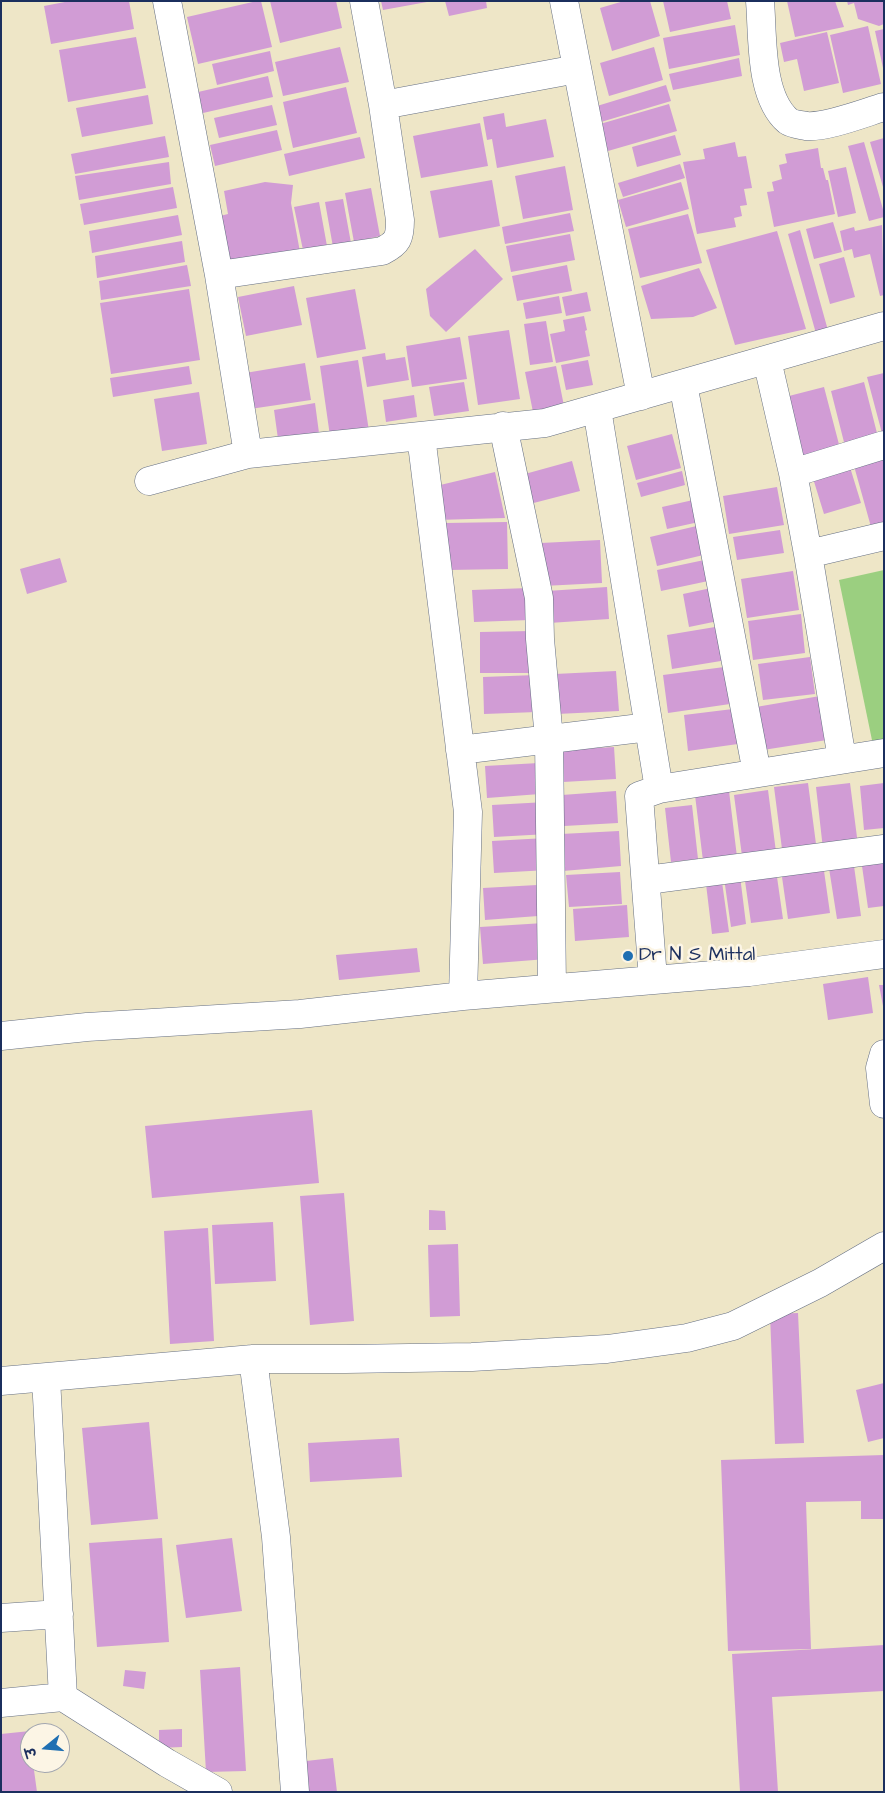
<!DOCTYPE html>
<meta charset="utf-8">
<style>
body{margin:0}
#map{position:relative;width:885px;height:1793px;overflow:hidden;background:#eee6c7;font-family:"Architects Daughter","Playpen Sans Deva",sans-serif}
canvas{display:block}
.frame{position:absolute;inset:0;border:2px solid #1b2f5e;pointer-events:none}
.north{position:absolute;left:20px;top:1723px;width:50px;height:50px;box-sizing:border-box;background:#fcf5e5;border:1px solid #a2a6af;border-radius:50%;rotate:253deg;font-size:14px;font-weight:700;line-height:20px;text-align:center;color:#1b2f5e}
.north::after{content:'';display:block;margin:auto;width:18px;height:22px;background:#1f6fb2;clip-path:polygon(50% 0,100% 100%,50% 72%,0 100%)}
</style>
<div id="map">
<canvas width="885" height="1793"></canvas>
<div class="frame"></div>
<div class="north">उ</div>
</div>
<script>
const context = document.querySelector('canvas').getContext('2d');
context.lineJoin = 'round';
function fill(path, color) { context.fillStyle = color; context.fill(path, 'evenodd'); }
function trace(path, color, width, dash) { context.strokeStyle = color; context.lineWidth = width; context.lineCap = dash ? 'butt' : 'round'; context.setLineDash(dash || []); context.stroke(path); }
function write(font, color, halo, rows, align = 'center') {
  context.font = font + ' "Architects Daughter",sans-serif'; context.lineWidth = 5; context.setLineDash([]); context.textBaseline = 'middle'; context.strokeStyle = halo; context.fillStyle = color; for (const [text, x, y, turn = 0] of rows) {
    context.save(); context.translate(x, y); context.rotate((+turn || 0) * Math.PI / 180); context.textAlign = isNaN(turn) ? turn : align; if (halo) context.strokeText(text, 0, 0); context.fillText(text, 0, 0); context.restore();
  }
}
const green = new Path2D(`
 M884 570V742L873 745 839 580Z`);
const building = new Path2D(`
 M70 1H129L134 29 51 44 44 6Z
 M257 1H261L272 47 198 64 187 17Z
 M270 1H336L342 28 280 43Z
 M381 1H427V2L383 10Z
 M445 1H486L487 8 449 16Z
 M624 1H650L660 36 612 51 600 8Z
 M663 1H727L731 19 670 32Z
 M787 1H835L844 27 795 37Z
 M847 1H884V24L879 26 858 19 854 3 848 5Z
 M735 25 740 55 669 69 663 38Z
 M868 26 881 84 843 93 830 35Z
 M884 29V68H883L875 31Z
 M827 32 839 83 804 91 797 59 784 62 780 43Z
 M136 37 146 88 68 102 59 50Z
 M340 47 349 82 283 96 275 62Z
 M654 47 663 80 609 96 600 63Z
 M270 51 274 71 217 85 212 64Z
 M739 58 742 76 673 90 669 74Z
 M268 76 273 97 203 113 198 92Z
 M666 85 671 101 601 122 597 106Z
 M346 87 357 133 293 148 283 102Z
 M148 95 153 124 82 137 76 108Z
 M669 104 677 131 608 151 600 124Z
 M272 105 277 125 219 138 214 118Z
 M504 113 506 127 546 119 554 157 497 168 492 139 487 140 483 117Z
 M480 123 488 166 421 178 413 136Z
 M277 130 282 150 215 166 210 145Z
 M675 135 681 155 637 167 632 147Z
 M165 136 169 157 75 174 71 154Z
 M360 137 365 158 289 176 284 154Z
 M884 138V187H883L870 142Z
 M735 142 738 157 746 156 752 188 744 189 747 205 740 206 742 216 734 218 736 227 697 234 683 162 705 159 703 149Z
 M864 142 884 213V217L869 221 848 146Z
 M818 148 821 168H823L826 180H828L835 214 774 227 767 192 774 191 772 182 782 179 779 165 787 163 785 154Z
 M169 162 171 184 79 200 75 176Z
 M680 164 685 178 623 197 618 183Z
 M565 166 573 210 523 219 515 176Z
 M846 167 856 213 838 217 828 171Z
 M492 180 500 226 439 238 430 191Z
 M265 182 293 185 291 203 300 252 225 262 216 217 228 214 224 191Z
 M681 182 689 209 626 227 618 200Z
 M173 187 177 208 84 225 80 204Z
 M371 188 380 236 354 242 345 193Z
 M343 199 351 243 333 247 325 202Z
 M319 202 327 246 303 250 294 207Z
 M570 213 574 231 505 244 502 227Z
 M688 214 702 263 640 278 628 229Z
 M178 215 182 235 92 253 89 231Z
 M833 222 842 252 814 259 806 229Z
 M882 225 884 295 880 296 870 254 854 258 852 249 844 251 840 231 854 227 855 231Z
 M800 230 829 334 817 337 788 234Z
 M777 231 806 329 735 345 706 250Z
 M570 234 575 260 511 272 506 246Z
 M182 241 185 262 97 278 95 256Z
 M475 249 503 279 446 332 430 316 426 289Z
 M844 257 855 297 830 304 819 264Z
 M187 265 191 286 101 300 99 281Z
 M567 265 572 291 517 301 512 276Z
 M699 268 717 308 693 317 651 319 641 286Z
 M294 286 302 325 246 336 238 297Z
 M189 289 200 360 111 374 100 303Z
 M355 289 366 349 317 358 306 298Z
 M587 292 591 311 566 316 562 297Z
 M559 296 562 313 526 319 523 303Z
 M584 316 587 330 585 331 590 356 556 363 550 334 565 331 563 320Z
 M546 321 553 362 530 365 524 324Z
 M509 330 520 399 478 405 468 336Z
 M460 337 467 379 412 387 406 346Z
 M385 353 386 360 405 357 409 380 367 387 362 357Z
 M358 360 369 431 330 436 320 366Z
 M588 360 593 385 566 390 561 365Z
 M305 363 311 400 250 409 245 373Z
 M189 366 192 384 113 397 110 378Z
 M556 366 564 406 533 412 525 372Z
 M884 373V437H883L867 377Z
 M464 382 469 411 434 416 429 387Z
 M864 382 879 441 846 450 831 391Z
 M824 387 841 452 802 462 785 397Z
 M199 392 207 444 162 451 154 399Z
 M414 395 417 417 386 422 383 400Z
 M315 403 319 433 278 439 274 410Z
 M672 434 681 468 636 480 627 446Z
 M884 457V530L873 534 854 466Z
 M572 461 580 491 522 506 514 477Z
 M849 464 861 503 824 514 812 475Z
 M682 471 685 485 641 497 637 483Z
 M495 472 505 518 437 520 436 486Z
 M777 487 784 525 729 534 723 496Z
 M702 498 708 520 667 529 662 507Z
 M507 522 508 569 448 570 446 523Z
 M705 524 712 553 657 566 650 537Z
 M780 530 784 553 737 560 733 537Z
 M600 540 602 583 543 586 541 543Z
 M60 558 67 582 27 594 20 569Z
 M709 559 713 580 661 591 657 570Z
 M793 571 799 610 747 618 741 579Z
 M607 587 609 619 549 623 547 591Z
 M716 587 723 620 689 627 683 594Z
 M529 588 530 620 474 622 472 590Z
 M801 614 805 653 753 660 748 621Z
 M721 626 727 660 672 669 667 635Z
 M531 631 532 673H480V632Z
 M810 657 815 694 763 700 758 664Z
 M732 666 737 703 668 713 663 675Z
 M616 671 619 711 557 714 555 674Z
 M536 675 537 712 484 714 483 677Z
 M820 696 827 740 763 750 756 707Z
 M741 708 745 743 688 751 684 715Z
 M614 747 616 779 563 782 561 750Z
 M539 763 540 794 487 798 485 766Z
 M808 783 816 844 782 849 774 787Z
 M850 783 858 845 823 849 816 787Z
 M884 783V828L864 830 860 786Z
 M768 790 776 852 742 856 734 795Z
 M616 791 618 823 564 826 562 795Z
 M729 791 737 857 703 861 695 795Z
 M546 802 548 834 494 837 492 805Z
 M692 805 698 859 671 862 665 808Z
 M619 831 621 866 563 871 561 834Z
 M546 838 548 870 494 873 492 841Z
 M884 856V906L868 908 861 859Z
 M853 859 861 916 837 919 828 862Z
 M823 864 830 913 788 919 781 870Z
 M776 870 783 919 751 923 744 874Z
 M620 872 622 904 569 907 566 875Z
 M740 876 746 924 731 927 724 878Z
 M722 882 729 932 712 934 706 884Z
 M537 885 538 916 485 920 483 888Z
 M627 905 629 937 575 941 573 909Z
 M544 923 547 959 483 964 480 927Z
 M417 948 420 972 339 980 336 955Z
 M868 977 873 1013 828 1020 823 984Z
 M879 985H884V1006H883Z
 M312 1110 319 1183 152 1198 145 1126Z
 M344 1193 354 1321 310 1325 300 1196Z
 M429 1210 445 1211 446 1230H429Z
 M273 1222 276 1281 215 1284 212 1225Z
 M208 1228 214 1341 170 1344 164 1231Z
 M458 1244 460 1316 430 1317 428 1245Z
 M798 1313 804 1443 775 1444 770 1314Z
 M884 1383V1438L868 1442 856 1390Z
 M149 1422 158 1519 91 1525 82 1428Z
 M399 1438 402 1477 310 1482 308 1443Z
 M884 1455V1519H861V1501L806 1502 811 1649 728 1651 721 1460Z
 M162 1538 169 1642 97 1647 89 1543Z
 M232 1538 242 1611 186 1618 176 1545Z
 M884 1645V1691L772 1697 778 1792H740L732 1654Z
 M240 1667 246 1771 206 1772 200 1670Z
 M125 1670 146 1672 144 1689 123 1686Z
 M182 1729V1747L159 1748V1730Z
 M30 1731V1763H33L37 1792H1V1734Z
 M333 1758 337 1792H309L306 1761Z`);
const minor = new Path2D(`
 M167 1 219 275 248 454
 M564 1 641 396
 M760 1C763 36 759 96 788 121 792 124 801 125 806 126 826 128 864 113 884 107
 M383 105 577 69
 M219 275 382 251C398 243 400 238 400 220L383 105 364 1
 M767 360 793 473 808 554 842 759
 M683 384 757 773
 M597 409 659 789
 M503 426 539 598 540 639 549 739 552 988
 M421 436 468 812 463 996
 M793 473 884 445
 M149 481 248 454 545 423 884 326
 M808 554 884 536
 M460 750 649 727
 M647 880 884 849
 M653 979 639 796 659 789 884 753
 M1 1036 87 1027 300 1014 463 996 749 972 884 954
 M884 1054 880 1068 884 1104
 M253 1359 276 1537 295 1792
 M46 1378 63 1697 167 1763 218 1792
 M1 1381 253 1359H346L472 1357 607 1349 687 1338 733 1326 820 1283 884 1246
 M1 1618 59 1614
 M1 1703 63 1697`);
const markers = [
 [628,956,6,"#1f6fb2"]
];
const poiNames = [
 ["Dr N S Mittal",639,956]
];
fill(green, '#9bcf80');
fill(building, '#d19cd5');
trace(minor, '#656f83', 29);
trace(minor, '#fff', 28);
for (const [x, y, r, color] of markers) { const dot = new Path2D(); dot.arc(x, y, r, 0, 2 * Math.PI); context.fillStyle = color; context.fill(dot); trace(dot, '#fcf5e5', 2); }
write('19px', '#1b2f5e', '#fcf5e5', poiNames, 'left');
</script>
